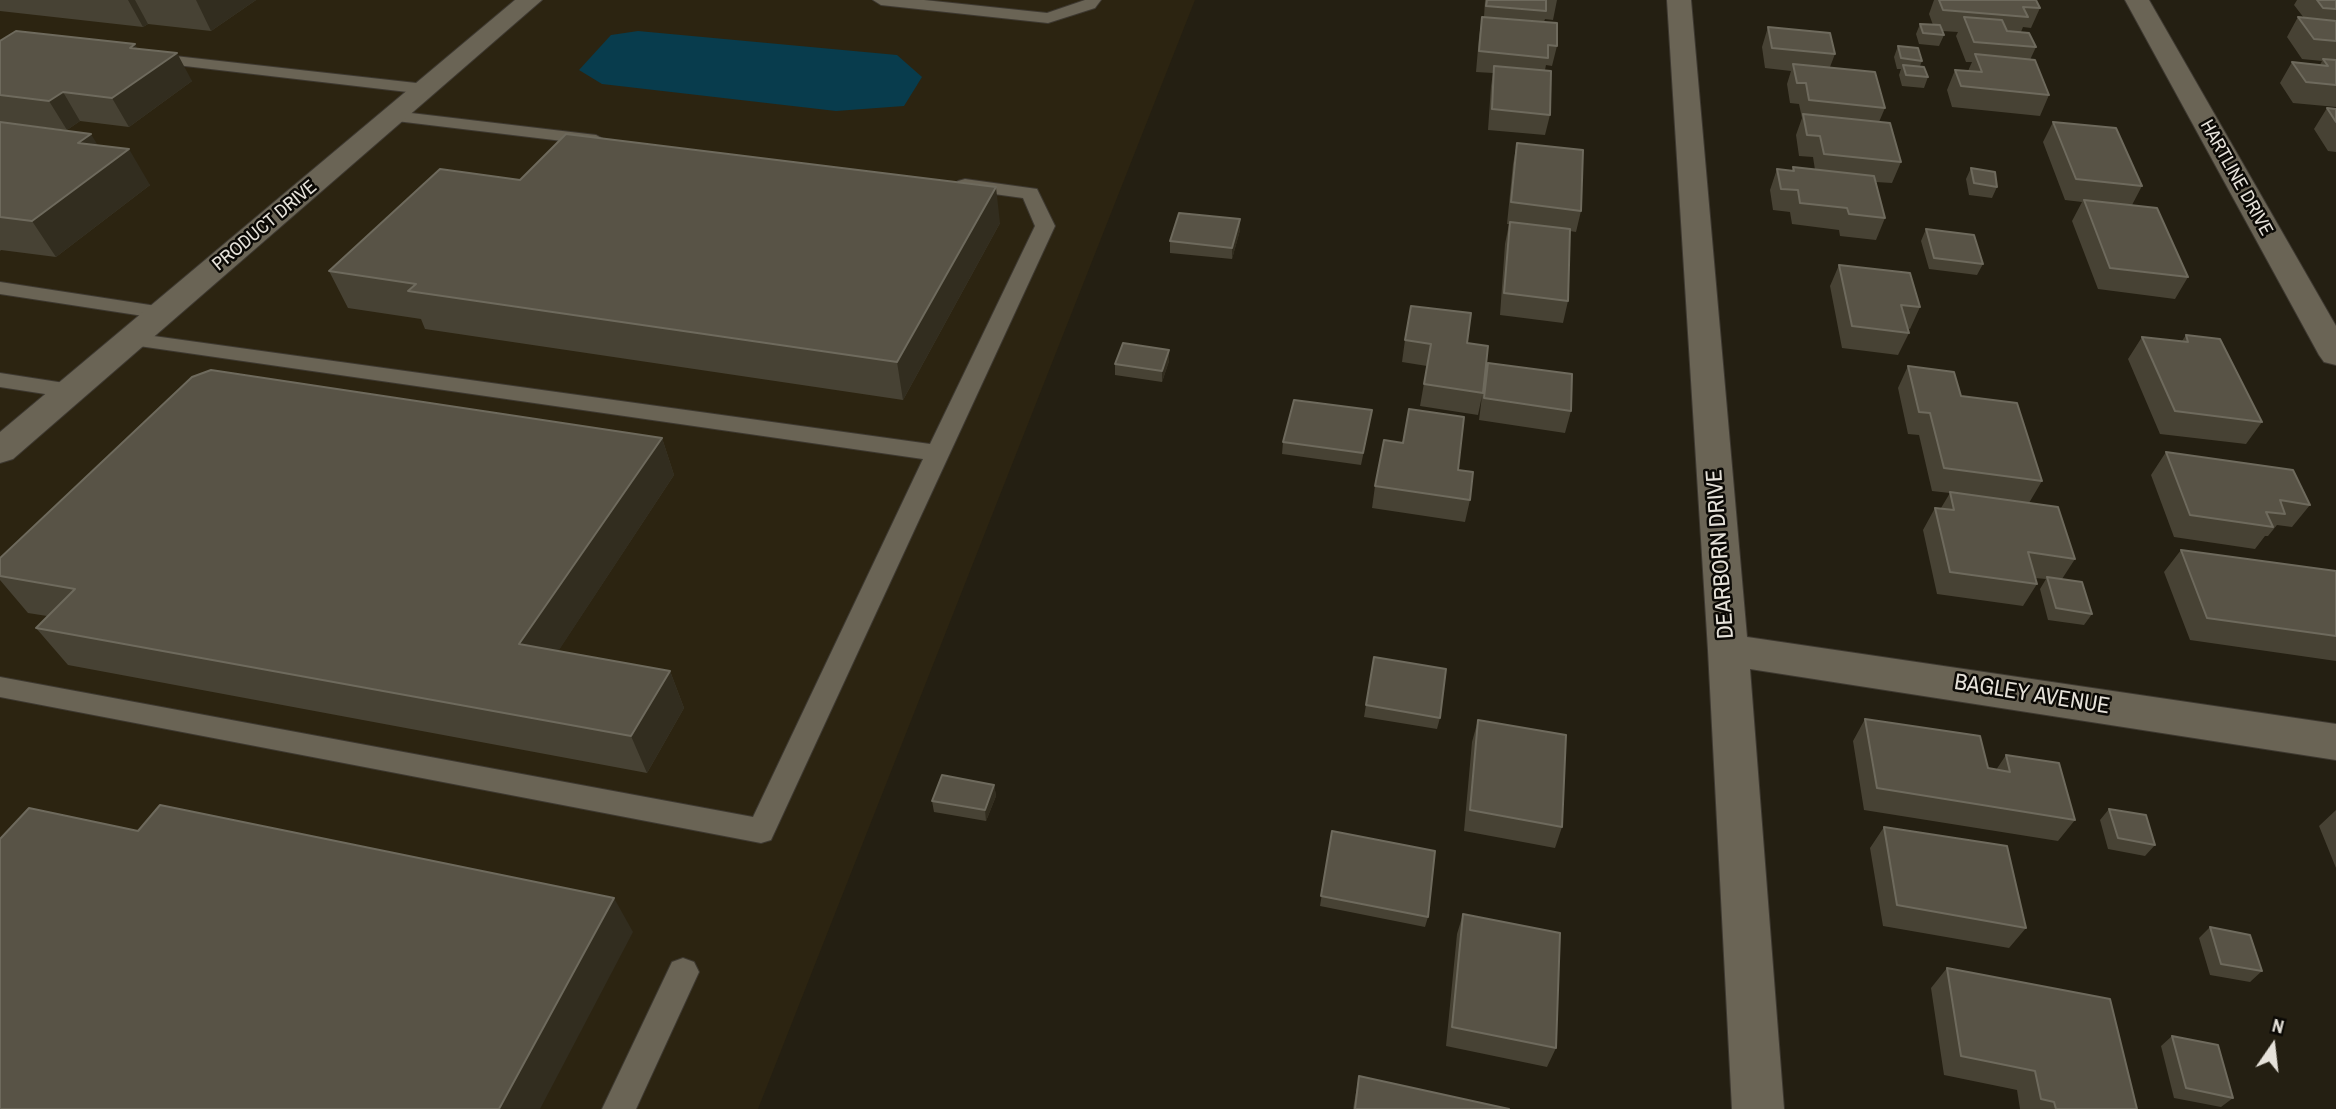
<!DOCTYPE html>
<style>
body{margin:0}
#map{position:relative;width:2336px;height:1109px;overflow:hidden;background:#241f12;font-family:"Archivo Narrow",sans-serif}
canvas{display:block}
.north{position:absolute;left:2238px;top:1011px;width:70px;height:70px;-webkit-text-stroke:5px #0b0905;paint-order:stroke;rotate:14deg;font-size:19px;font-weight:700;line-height:28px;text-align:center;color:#e6e2da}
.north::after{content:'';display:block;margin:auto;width:24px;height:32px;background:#e6e2da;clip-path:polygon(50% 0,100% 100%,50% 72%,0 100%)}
</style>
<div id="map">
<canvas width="2336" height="1109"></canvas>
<div class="north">N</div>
</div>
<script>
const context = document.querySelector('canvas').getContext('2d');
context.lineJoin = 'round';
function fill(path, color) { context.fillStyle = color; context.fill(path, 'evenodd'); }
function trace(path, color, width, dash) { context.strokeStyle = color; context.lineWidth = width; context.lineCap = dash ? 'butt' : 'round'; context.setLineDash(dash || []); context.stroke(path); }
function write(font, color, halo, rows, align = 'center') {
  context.font = font + ' "Archivo Narrow",sans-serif'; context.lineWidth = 5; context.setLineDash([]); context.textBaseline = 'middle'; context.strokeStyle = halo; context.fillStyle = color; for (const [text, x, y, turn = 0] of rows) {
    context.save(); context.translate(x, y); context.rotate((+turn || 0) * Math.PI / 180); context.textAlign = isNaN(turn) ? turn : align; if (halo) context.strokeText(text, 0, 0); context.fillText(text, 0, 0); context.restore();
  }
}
const built = new Path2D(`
 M0 0H1195L758 1109H0Z`);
const water = new Path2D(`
 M638 31 897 55 922 77 904 106 836 111 602 84 579 70 611 35Z`);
const service = new Path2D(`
 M873 0H924L1047 13 1085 0H1101L1095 8 1048 23 881 5Z
 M148 53 425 84 433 89 425 94 142 61 140 58 142 55Z
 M394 111 596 135 605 140 596 145 388 120 385 116Z
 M965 179 1037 189 1055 226 771 840 761 843 0 697V677L753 817 923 459 132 345 125 344 122 339 125 334 132 333 930 444 1035 226 1023 198 958 189 956 185 958 181Z
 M0 282 163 307 170 309 173 313 170 317 163 319 0 294Z
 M0 373 71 384 79 386 82 391 79 396 71 398 0 387Z
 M683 958 694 962 699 972 636 1109H602L672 962Z`);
const minor = new Path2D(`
 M515 0H542L13 459 0 463V432Z
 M1667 0H1691L1747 637 2336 724V760L1750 669 1784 1109H1732L1708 650Z
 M2125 0H2149L2336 326V365L2324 362 2319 355Z`);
const wall = new Path2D(`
 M0 0H256L211 31 148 24 143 27 0 11Z
 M1485 0H1557L1553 20 1545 19 1544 22 1557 46 1552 66 1546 65 1545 70 1550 115 1545 135 1488 130 1491 86 1493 73 1476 72 1479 37 1482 17H1484Z
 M1934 0H2036L2040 8 2031 28 2023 27 2021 32 2036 47 2030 60 2049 95 2040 116 1952 107 1947 90 1955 70 1968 71 1972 62H1966L1956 36 1958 32 1942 31 1944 35 1939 46 1919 44 1916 34 1920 24 1933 25 1929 14Z
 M2297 0H2336V107L2293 103 2280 83 2292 62 2320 65 2322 61 2302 59 2287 37 2298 17 2304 18 2294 5Z
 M1768 27 1835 54 1830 67 1885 108 1879 122 1901 162 1892 183 1876 182 1885 218 1876 240 1840 236 1839 230 1792 224 1790 212 1773 210 1770 190 1777 169 1792 171 1793 167 1815 170 1813 157 1799 156 1796 135 1802 118 1799 104 1790 103 1787 84 1791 71 1765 68 1762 47Z
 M0 41 138 48 192 81 129 127 80 121 67 130 0 122Z
 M1898 46 1922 61 1920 66 1928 77 1924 88 1902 86 1899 75 1901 69H1897L1894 57Z
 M2327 108 2336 109V152L2328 151 2314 129Z
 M0 122 98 145 150 185 56 257 1 250 0 251Z
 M2053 122 2142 186 2132 205 2188 277 2175 299 2098 289 2072 221 2082 202 2065 200 2043 142Z
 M1517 143 1581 211 1576 232 1570 231 1568 301 1563 323 1500 315 1505 244 1509 224H1507L1513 164Z
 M1971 168 1997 187 1992 198 1969 195 1966 179Z
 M520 180 1000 223 903 400 425 329 421 319 348 308 329 271Z
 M1926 229 1983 264 1977 275 1929 269 1921 241Z
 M1240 230 1232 259 1170 253V241Z
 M1839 265 1920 307 1910 329 1907 328 1909 333 1898 355 1842 348 1830 286Z
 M2186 335 2262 422 2246 444 2160 434 2128 359 2142 337 2182 341Z
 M1405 340 1467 343 1484 382 1488 363 1571 411 1565 433 1479 420 1482 396 1478 415 1420 406 1427 366 1402 362Z
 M1169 361 1162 382 1115 375V364Z
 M1908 366 1961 396 2042 481 2029 503 2075 559 2062 579 2092 614 2084 625 2048 620 2040 589 2046 579 2035 578 2037 584 2023 606 1937 594 1923 530 1935 508H1941L1950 493 1932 491 1919 435 1908 434 1898 388Z
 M1370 422 1361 465 1282 454 1283 442Z
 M662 438 674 475 558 651 670 671 684 708 647 773 68 665 36 628 47 616 28 613 0 580V558Z
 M2166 452 2310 505 2292 527 2277 525 2268 536H2265L2255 549 2174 537 2151 475Z
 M1458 470 1470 500 1465 522 1372 508 1375 486Z
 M2181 550 2336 571V661L2190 640 2164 572Z
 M1374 657 1440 718 1437 729 1364 717Z
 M1865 719 1988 768 1996 770 2006 755 2075 820 2058 841 1864 810 1853 741Z
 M1478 720 1562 827 1555 848 1464 831 1472 742Z
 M994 785 996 796 986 821 934 812 932 801Z
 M2109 809 2155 845 2145 856 2108 849 2100 820Z
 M2336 810V868L2319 826Z
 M1884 827 2026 928 2009 948 1883 926 1870 848Z
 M1332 831 1428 917 1425 927 1320 906Z
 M1463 914 1556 1048 1547 1067 1446 1046 1457 934Z
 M2210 927 2262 971 2250 982 2210 975 2199 938Z
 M1947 968 2137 1109H2020L2017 1090 1944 1075 1931 988Z
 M2172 1036 2233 1098 2221 1107 2174 1098 2161 1046Z
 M1359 1076 1509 1109H1353Z`);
const shadedWall = new Path2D(`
 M128 0H135L148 24 143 27Z
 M196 0H256L211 31Z
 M135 44 150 72 177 53 192 81 129 127 112 98 130 48Z
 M63 92 80 121 67 130 49 101Z
 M91 134 109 164 129 149 150 185 56 257 32 221 78 143Z
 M996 187 1000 223 903 400 897 362Z
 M1240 219V230L1232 259V248Z
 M1169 350V361L1162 382V371Z
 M662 438 674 475 538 682 519 644Z
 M670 671 684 708 647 773 631 736Z
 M994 785 996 796 986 821 985 810Z
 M614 898 633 932 540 1109H499Z`);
const building = new Path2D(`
 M1487 0H1546V11L1486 6Z
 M1939 0H2036L2040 8 2023 7 2028 17 1943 10Z
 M2317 0H2336V9L2323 8Z
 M1482 17 1557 23V46L1548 45V58L1479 51Z
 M1964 17 2002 20 2007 31 2029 33 2036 47 1974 42Z
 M2298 17 2336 21V41L2314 39Z
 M1920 24 1940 25 1944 35 1923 33Z
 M1768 27 1830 33 1835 54 1772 48Z
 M16 31 135 44 130 48 177 53 112 98 63 92 49 101 0 95V41Z
 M1898 46 1918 48 1922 61 1901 58Z
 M1975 54 2035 60 2049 95 1961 86 1955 70 1982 72Z
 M2323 59 2336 60V85L2306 82 2292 62 2328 66Z
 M1793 64 1875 72 1885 108 1809 100 1806 83H1797Z
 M1903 65 1924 67 1928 77 1906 75Z
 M1494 66 1551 71 1550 115 1492 109Z
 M2327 108 2336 109V122Z
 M1803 114 1890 123 1901 162 1824 154 1820 136 1807 135Z
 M0 122 91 134 78 143 129 149 32 221 0 217Z
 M2053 122 2116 128 2142 186 2076 179Z
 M566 134 996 187 897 362 408 291 416 284 329 271 440 169 520 180Z
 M1517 143 1583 150 1581 211 1511 202Z
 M1793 167 1874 176 1885 218 1849 214 1847 208 1800 203 1798 190 1781 189 1777 169 1794 171Z
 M1971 168 1995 172 1997 187 1974 183Z
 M2084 200 2157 208 2188 277 2110 268Z
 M1179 213 1240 219 1232 248 1170 241Z
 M1510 222 1570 229 1568 301 1504 293Z
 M1926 229 1974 235 1983 264 1934 258Z
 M1839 265 1910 273 1920 307 1901 305 1909 333 1852 326Z
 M1411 306 1471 313 1467 343 1488 346 1483 393 1424 384 1431 344 1405 340Z
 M2186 335 2220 339 2262 422 2175 411 2142 337 2188 342Z
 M1123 343 1169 350 1162 371 1115 364Z
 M1488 363 1572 374 1571 411 1484 398Z
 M1908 366 1954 372 1961 396 2017 403 2042 481 1944 468 1930 413 1919 412Z
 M211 370 662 438 519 644 670 671 631 736 36 628 75 589 0 576V558L192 377Z
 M1294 400 1372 410 1363 453 1283 442Z
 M1409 409 1464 417 1458 470 1473 472 1470 500 1375 486 1384 440 1403 443Z
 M2166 452 2293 470 2310 505 2280 500 2285 514 2266 512 2273 527 2190 515Z
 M1950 492 2058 507 2075 559 2028 552 2037 584 1950 572 1935 508 1954 510Z
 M2181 550 2336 571V636L2207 618Z
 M2047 577 2082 582 2092 614 2056 608Z
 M1374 657 1446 669 1440 718 1366 705Z
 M1865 719 1980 736 1988 768 2010 772 2006 755 2059 763 2075 820 1877 788Z
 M1478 720 1566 735 1562 827 1470 810Z
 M942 775 994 785 985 810 932 801Z
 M160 805 614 898 499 1109H0V839L29 808 138 831Z
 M2109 809 2146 815 2155 845 2118 838Z
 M1884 827 2007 846 2026 928 1897 905Z
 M1332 831 1435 851 1428 917 1321 896Z
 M1463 914 1560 933 1556 1048 1452 1027Z
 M2210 927 2250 935 2262 971 2221 964Z
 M1947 968 2110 999 2137 1109H2056L2054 1102 2041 1099 2035 1071 1961 1056Z
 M2172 1036 2218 1045 2233 1098 2186 1088Z
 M1359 1076 1509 1109H1355Z`);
const farStreetnames = [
 ["HARTLINE DRIVE",2236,178,61],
 ["PRODUCT DRIVE",265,226,-40]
];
const streetNames = [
 ["DEARBORN DRIVE",1721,554,-94],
 ["BAGLEY AVENUE",2032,695,9]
];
fill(built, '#2c2411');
fill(water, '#083c4d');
trace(service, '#3e3931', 2);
trace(minor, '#3e3931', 2);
fill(service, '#6a6455');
fill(minor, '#6a6455');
fill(wall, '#474234');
fill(shadedWall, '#322d1f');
fill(building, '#585346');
trace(building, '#6e6a5d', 2);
write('19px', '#e6e2da', '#0b0905', farStreetnames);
write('23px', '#e6e2da', '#0b0905', streetNames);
</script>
